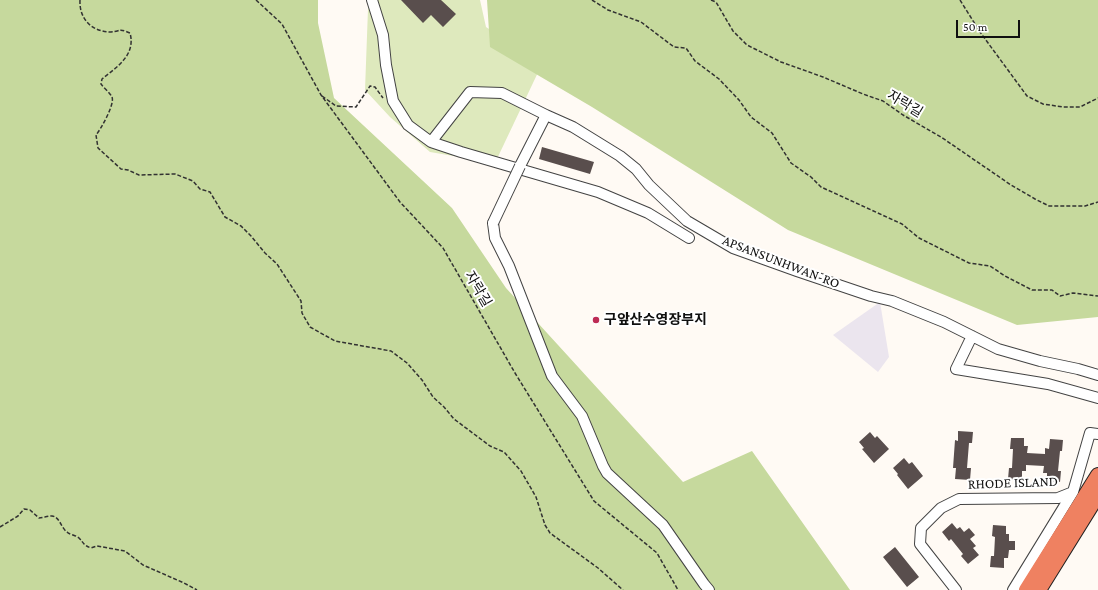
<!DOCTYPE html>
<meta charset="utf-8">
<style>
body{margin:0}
#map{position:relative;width:1098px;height:590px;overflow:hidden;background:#fffaf4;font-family:"Crimson Pro",serif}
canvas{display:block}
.scale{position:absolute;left:956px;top:20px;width:64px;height:18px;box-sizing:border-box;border:2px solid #101010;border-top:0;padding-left:5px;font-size:12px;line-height:14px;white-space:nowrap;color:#101010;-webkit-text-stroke:3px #fff;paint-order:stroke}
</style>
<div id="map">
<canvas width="1098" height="590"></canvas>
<div class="scale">50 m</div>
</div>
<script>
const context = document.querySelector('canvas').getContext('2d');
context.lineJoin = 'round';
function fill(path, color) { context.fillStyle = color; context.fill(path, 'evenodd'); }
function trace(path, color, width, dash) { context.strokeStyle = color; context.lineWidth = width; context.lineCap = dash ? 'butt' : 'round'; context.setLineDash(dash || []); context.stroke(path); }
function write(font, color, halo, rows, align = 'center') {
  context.font = font + ' "Crimson Pro","Noto Sans KR",serif'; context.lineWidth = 4; context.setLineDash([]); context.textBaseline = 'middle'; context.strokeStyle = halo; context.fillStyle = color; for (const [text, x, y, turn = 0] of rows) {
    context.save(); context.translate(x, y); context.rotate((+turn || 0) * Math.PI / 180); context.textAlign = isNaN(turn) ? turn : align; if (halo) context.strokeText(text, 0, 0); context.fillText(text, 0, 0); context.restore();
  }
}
const industrial = new Path2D(`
 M880 302 889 357 878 372 833 335Z`);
const green = new Path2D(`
 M375 0H480L486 27 542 64 495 163 430 152 390 117 365 90 368 9Z`);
const forest = new Path2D(`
 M0 0H318V23L334 98 452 208 506 288 683 482 752 451 850 590H0Z
 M487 0H1098V317L1017 325 788 230 592 107 490 47Z`);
const building = new Path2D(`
 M401 0H441L456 14 443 27 431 15 423 23Z
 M542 147 594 162 590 174 539 159Z
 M958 431 973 432 972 443H969L967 468H971L970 480 955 479 956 468H953L955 440 958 441Z
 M870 432 875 438 877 436 889 449 874 463 862 449 864 448 859 442Z
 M1011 438H1024V446H1028L1027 453 1045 454V448L1049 449 1050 439 1063 440 1062 451H1060L1058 471H1061L1060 482 1047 481V473H1043L1044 466 1026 465V471H1022V480L1008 479 1009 468H1012L1013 449H1010Z
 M904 458 909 464 912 462 923 476 908 489 897 475 898 474 893 468Z
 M952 523 957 529 960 527 964 532 969 528 975 535 970 539 976 546 973 548 979 555 968 564 961 556 963 554 951 539 949 541 942 532Z
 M993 525 1006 526V534H1009V541H1015V550H1009L1008 558H1004V568L990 567 991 556H994L995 537 992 536Z
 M895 547 919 577 907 587 883 557Z`);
const path = new Path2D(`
 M80 0C79 19 92 32 111 32 122 31 118 28 130 33 136 55 117 67 102 79L101 84C104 88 110 93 112 97 115 104 101 129 96 135L98 148 121 169 128 170 139 175 175 174 193 181 200 189 210 192 225 217 241 226 251 236 265 253 277 264 301 301 302 313 310 327 335 341 391 351 407 363 422 380 433 397 444 407 454 419 490 446 504 452 521 471 536 497 545 525 550 533 598 568 623 590
 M256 0 282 24 321 95 400 202 443 248 515 373 594 501 657 553 678 590
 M592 0 608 10 641 22 674 47 686 48 695 61 719 79 739 100 751 117 772 133 791 163 811 177 821 187 902 224 919 238 969 263 990 266 1005 276 1032 290H1052L1060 296 1073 293 1098 296
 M711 0 716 2 733 31 747 45 781 62 823 77 863 94 883 101 903 115 941 137 1011 185 1035 199 1049 206H1085L1098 202
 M960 0 980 32 1027 96 1043 104 1063 107H1080L1098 98
 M322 96 336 106 356 107 370 86 375 87 383 98
 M0 527 18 516 24 509 30 510 39 518C43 518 47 516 52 516 60 517 61 528 67 532 70 535 76 535 79 538 84 543 83 545 91 548L97 546 125 551 143 565 184 583 197 590`);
const minor = new Path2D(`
 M372 0 383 35 386 65 393 101 408 125 431 142 470 92 502 93 546 115
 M431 142 461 152 598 192 648 213 689 238
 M520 166 546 115 573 127 620 156 636 169 649 185 687 221 733 248 797 271 871 296 892 301 944 322 998 349 1040 361 1078 369 1098 375
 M493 223 495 238 509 266 552 376 582 416 603 466 607 473 663 525 704 584 709 590
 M972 336 956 369 1048 384 1098 398
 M956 590 920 544 921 528 941 508 959 499 1058 498 1073 492 1090 433 1098 434
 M1013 590 1073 492`);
const highway = new Path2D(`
 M1026 590 1098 475
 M1039 590 1098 495`);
const minorBridge = new Path2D(`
 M493 223 520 166`);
const markers = [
 [596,320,4,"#bd2b54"]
];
const streetNames = [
 ["자락길",905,104,31],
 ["APSANSUNHWAN-RO",781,262,21],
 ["자락길",478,289,60],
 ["RHODE ISLAND",1013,483,-2]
];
const poiNames = [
 ["구앞산수영장부지",604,320]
];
fill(industrial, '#ebe5ee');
fill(green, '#dee9bd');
fill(forest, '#c6d99d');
fill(building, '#594e4d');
trace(minor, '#434343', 12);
trace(highway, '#212121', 16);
trace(path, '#323232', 1.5, [4, 2]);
trace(minor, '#fff', 10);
trace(highway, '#ef8161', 14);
trace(minorBridge, '#434343', 12, []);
trace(minorBridge, '#fff', 10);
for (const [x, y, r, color] of markers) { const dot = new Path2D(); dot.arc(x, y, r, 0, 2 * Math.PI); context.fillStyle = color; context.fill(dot); trace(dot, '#fff', 1.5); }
write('14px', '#101010', '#fff', streetNames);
write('bold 14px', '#101010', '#fff', poiNames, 'left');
</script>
